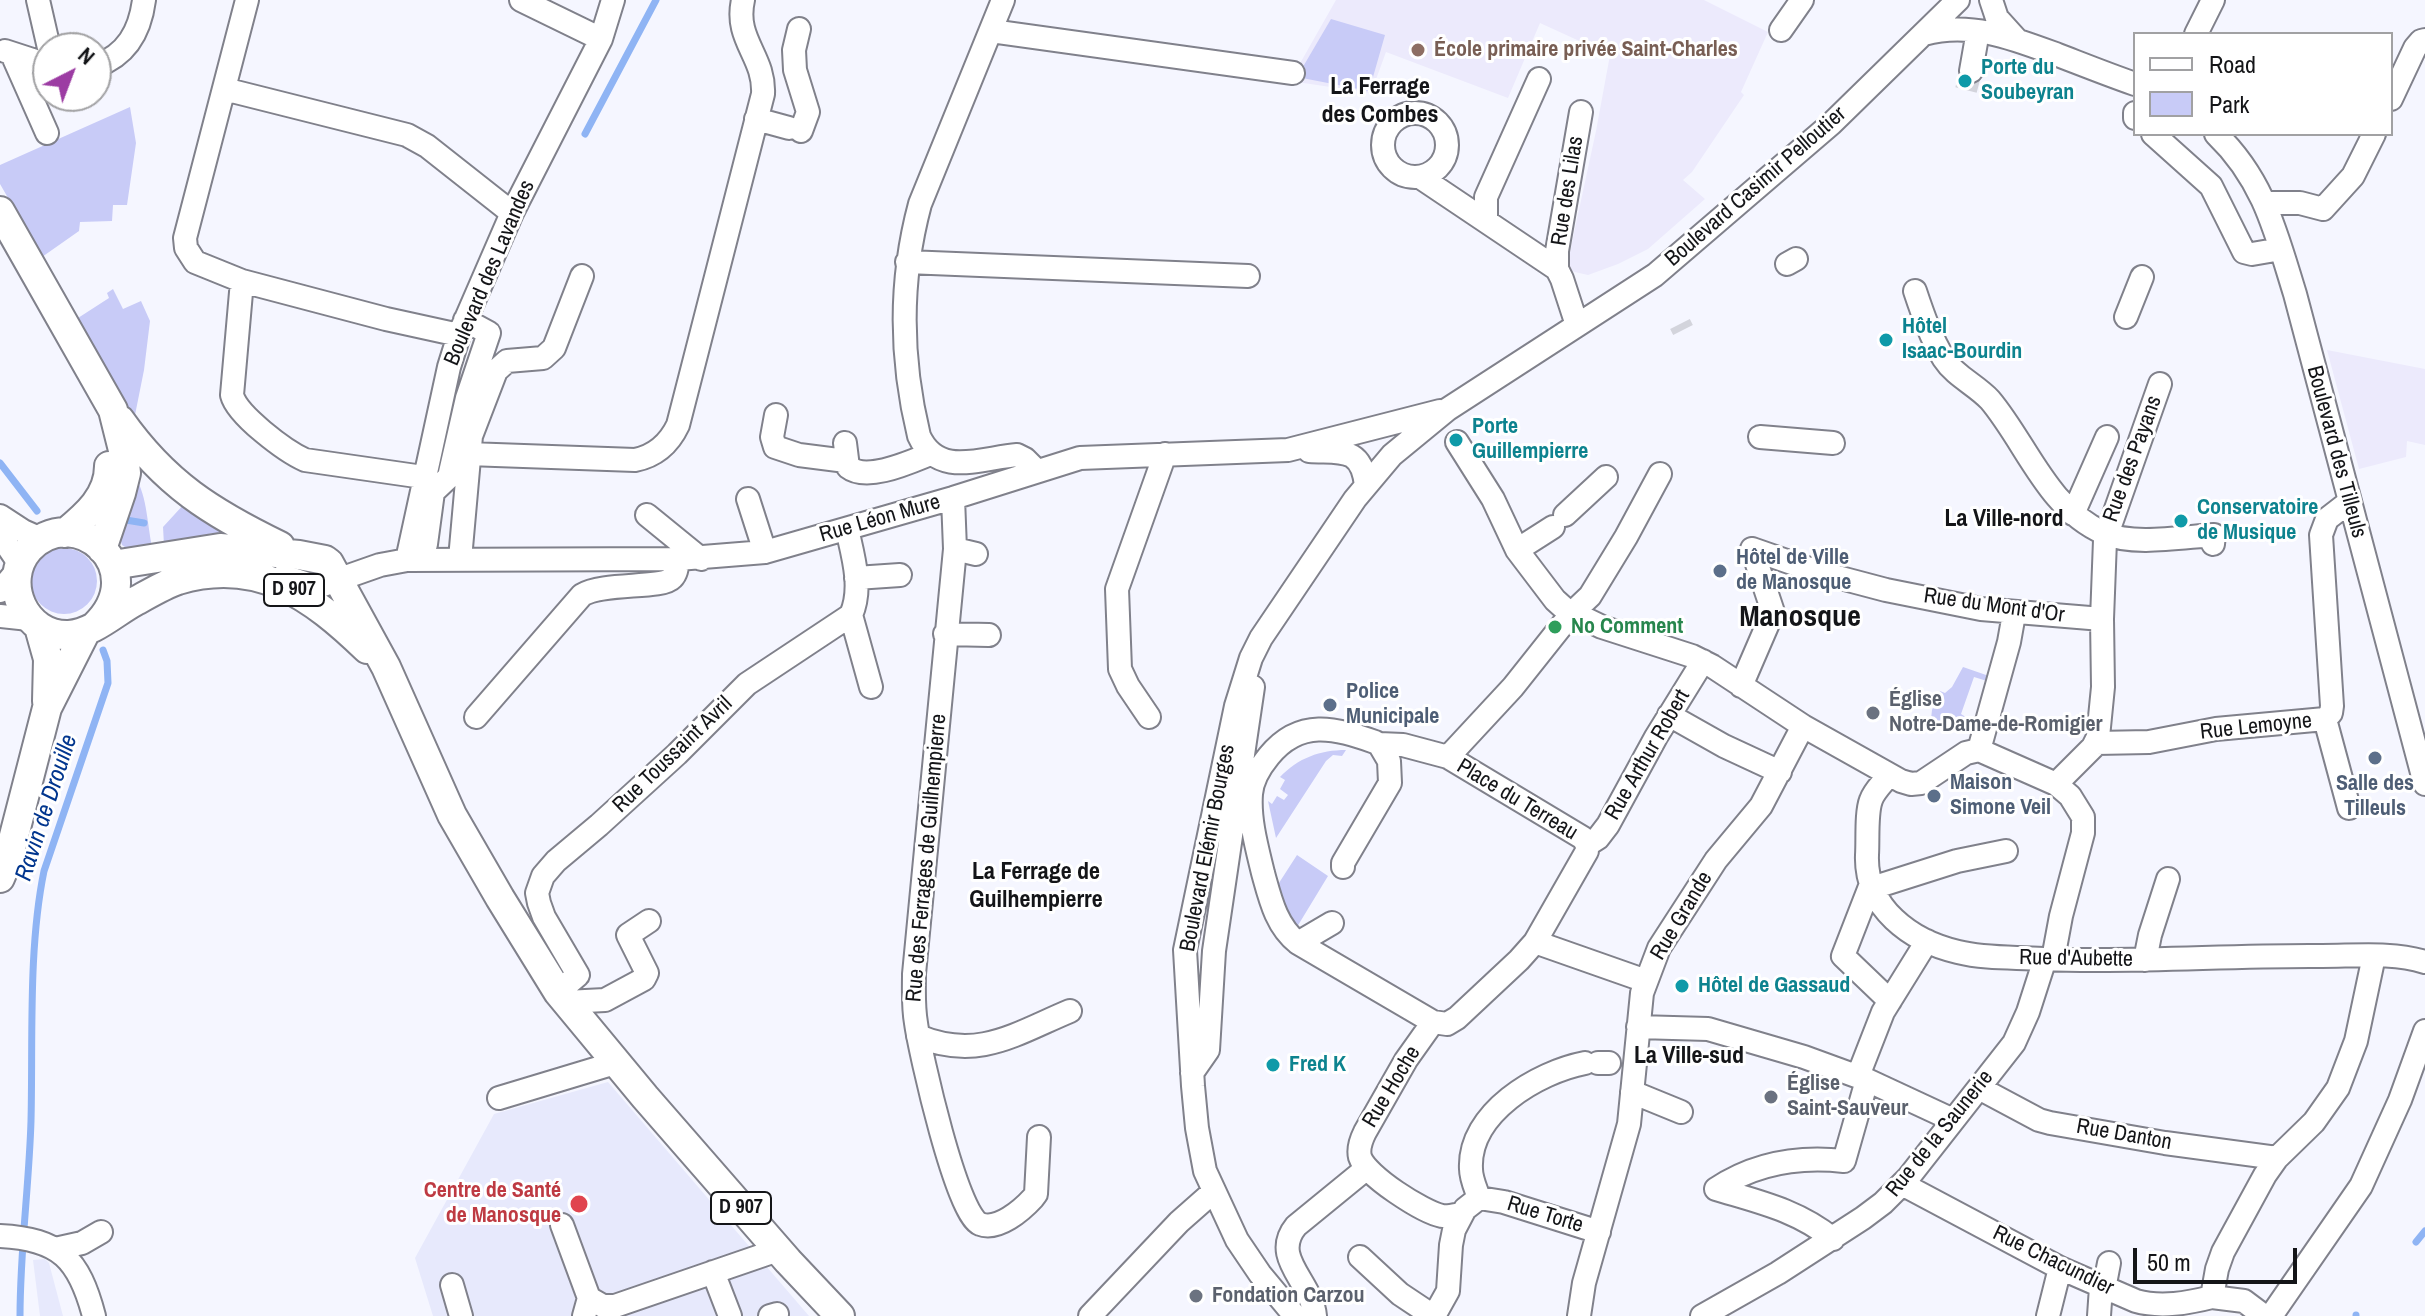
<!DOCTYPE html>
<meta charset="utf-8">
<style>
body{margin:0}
#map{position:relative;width:2425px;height:1316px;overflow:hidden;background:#f5f6ff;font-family:"Archivo Narrow",sans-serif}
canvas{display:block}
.legend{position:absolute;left:2133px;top:32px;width:260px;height:104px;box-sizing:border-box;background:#fff;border:2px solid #a1a1a3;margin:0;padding:10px 14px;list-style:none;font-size:24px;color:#141518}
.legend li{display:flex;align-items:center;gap:16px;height:40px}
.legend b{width:40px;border:2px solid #a1a1a3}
.north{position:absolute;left:32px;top:32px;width:80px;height:80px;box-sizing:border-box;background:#fff;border:2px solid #a1a1a3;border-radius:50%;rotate:42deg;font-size:22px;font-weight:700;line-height:32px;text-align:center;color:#141518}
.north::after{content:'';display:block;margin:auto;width:28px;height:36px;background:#9c3ca3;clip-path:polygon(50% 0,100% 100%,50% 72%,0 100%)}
.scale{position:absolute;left:2133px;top:1248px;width:164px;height:36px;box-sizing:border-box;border:4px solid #141518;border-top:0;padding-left:10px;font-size:24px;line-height:28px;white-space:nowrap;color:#141518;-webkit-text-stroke:6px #fff;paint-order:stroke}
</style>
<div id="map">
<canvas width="2425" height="1316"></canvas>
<ul class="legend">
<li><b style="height:10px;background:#fff"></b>Road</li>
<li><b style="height:22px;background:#c8cbf7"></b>Park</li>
</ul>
<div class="north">N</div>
<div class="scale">50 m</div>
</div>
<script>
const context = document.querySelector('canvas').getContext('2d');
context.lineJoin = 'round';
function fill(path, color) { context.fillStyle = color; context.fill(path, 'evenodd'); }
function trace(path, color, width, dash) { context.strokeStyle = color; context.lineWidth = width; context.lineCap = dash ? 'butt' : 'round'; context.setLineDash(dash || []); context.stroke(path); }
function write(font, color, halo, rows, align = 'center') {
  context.font = font + ' "Archivo Narrow",sans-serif'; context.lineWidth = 6; context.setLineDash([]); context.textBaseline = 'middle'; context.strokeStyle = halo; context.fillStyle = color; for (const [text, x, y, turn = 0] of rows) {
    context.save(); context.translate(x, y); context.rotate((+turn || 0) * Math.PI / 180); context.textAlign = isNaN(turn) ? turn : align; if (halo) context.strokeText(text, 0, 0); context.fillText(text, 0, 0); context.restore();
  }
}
const built = new Path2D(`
 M608 1082 809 1316H433L415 1258 494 1114Z
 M45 1259 49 1263 63 1316H40L33 1260Z`);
const education = new Path2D(`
 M1336 0H1704L1768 32 1741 92 1744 95 1692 172 1683 180 1705 199 1648 249 1618 264 1588 275 1566 270 1596 131 1610 55 1540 23 1508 98 1386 52 1371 93 1290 81Z
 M2327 350 2425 369V445L2407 441 2406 457 2359 469Z`);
const green = new Path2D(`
 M1331 19 1385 35 1369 91 1297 77Z
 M130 107 136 143 127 205H113L112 221 80 222 79 231 42 257 0 184V165Z
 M113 289 123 309 141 301 150 321 144 370 134 420 78 318 109 298 107 293Z
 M135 476C148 498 147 526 153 551L135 554 122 545 118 533Z
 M185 503 252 543 222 542 213 533 164 545 163 527Z
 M31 581a33 33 0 1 1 66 0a33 33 0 1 1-66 0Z
 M1963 667 1989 676 1987 681 1974 677 1961 714 1978 725 1972 732 1941 722 1930 728 1932 710 1940 691 1945 693 1952 687Z
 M1346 750 1342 756 1333 755 1326 761 1276 838 1268 801 1272 804 1277 796 1284 800 1288 795 1280 789 1285 780 1280 777C1298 758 1320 750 1346 750Z
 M1297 855 1328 876 1297 927 1287 910 1277 886Z`);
const stream = new Path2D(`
 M585 134 656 0
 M0 463 37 511
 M126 520 144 523
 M2416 1242 2425 1231
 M20 1316C20 1251 29 1186 31 1121 33 1041 28 949 44 871L108 683 107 661 103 650
 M2356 1316V1315`);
const minorTunnel = new Path2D(`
 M1966 90 1971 71
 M1680 324 1683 330`);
const minor = new Path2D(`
 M38 0 49 48
 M247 0 185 238 186 248 195 262 242 281 386 319 459 335
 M521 0 601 39
 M1003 0 920 204C899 282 900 358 919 436 938 478 981 458 1017 455L1025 459 1037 471
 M1991 0 1997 18 2016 39
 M799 29 794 50 795 70 808 112 801 131
 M1781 30 1802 0
 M991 31 1293 73
 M1924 34C1971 21 2015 39 2058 55 2084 65 2109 75 2135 84
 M2196 34 2213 0
 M5 51 48 65
 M12 54 47 133
 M96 66C127 55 140 31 144 0
 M1971 71 1978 31
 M224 89 407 135 427 146 512 213
 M2391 99 2415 48 2421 41 2425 40
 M2135 113V118
 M1383 145a32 32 0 1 1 64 0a32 32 0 1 1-64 0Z
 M756 119 789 128
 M2153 134 2211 186 2244 252 2252 254 2281 249
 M2216 134C2264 180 2276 233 2295 294L2425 784
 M1420 177 1557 269 1562 279 1577 325
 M2265 203H2300L2323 209 2353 176 2374 134
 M1486 221V197L1539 79
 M907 262 1248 276
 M1787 264 1796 259
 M1557 269V251L1581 112
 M242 281 232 395C237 415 285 451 305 460L423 477
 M1915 291C1923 315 1931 338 1944 359 1955 376 1976 385 1990 400 2027 444 2047 508 2104 533 2133 546 2182 537 2214 535L2213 544
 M2126 317 2142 277
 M776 415 772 437 775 447 799 455 846 461
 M1760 437 1833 443
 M1457 442 1493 499 1517 550 1555 600 1565 609 1602 627 1692 656 1712 666 1803 726 1901 781 1911 784 1921 783 1966 753 1979 750 2056 784 2070 796 2083 817V833L2061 916 2053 959
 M845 443 848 467C867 482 910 462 930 454
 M1309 451C1341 453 1361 446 1366 485
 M468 454 635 460C655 456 669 444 678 425L763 94C765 56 734 40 743 0
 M953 498 955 549 914 974C914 990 913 1006 916 1023 920 1052 957 1216 980 1224 998 1231 1022 1210 1033 1198L1036 1194 1039 1137
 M748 499 765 552
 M2073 514 2107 437
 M647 515 701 559
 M1565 515 1606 477
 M0 516 23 531 41 539
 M0 535 19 563
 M426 544 433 492 449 477 467 398 489 333 465 320
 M955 549 976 554
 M1752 549 1818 572 1886 590 1981 609 2102 619
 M1517 550 1553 527
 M460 559 471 436 496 371 507 361 543 358 554 348 582 276
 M407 560 449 367 459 335 512 213 601 39 613 0
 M283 576 308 584 323 585 380 565 407 560 678 559 765 552 953 498 1080 458 1288 450 1440 411
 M856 578 900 575
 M0 591 16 572
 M851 615 871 687
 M0 616 29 619
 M945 634 989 635
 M1741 686 1773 612 1752 549
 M1669 715 1724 746 1780 772
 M476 717 582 595C603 582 662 589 672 578 677 573 677 566 678 559
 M1149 717 1128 686 1120 669 1117 589 1165 454
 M2325 719 2331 713 2332 706 2321 535 2327 519 2349 502
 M2096 743 2149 742 2216 729 2325 719 2349 808
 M1979 750 2009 642 2014 614
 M1448 757 1513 687 1571 614 1590 596 1626 537 1660 474
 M1888 776C1883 783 1874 791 1871 800 1866 813 1868 840 1867 855 1865 908 1911 941 1958 952 1986 959 2015 957 2043 959 2136 963 2229 955 2322 956 2356 956 2393 952 2425 962
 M2056 784 2093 747 2098 737 2103 687 2102 619 2105 540 2160 384
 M1587 845 1598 838 1608 825 1656 737 1703 661
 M1871 884 1843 956 1890 1001
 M1872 888 1957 861 2006 851
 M1332 923 1298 943C1276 926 1270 898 1263 873 1257 848 1249 820 1251 794 1252 780 1260 767 1269 756 1300 718 1335 728 1375 742L1379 744 1389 761 1390 783 1343 863V867
 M1535 942 1646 981
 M1298 943 1433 1022 1447 1024 1457 1018 1519 960 1535 942 1587 851V845L1583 838 1448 757 1403 745 1379 744
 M2145 960 2150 935 2168 879
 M558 992 578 975 544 917 539 903 537 893 543 876 556 861 599 825 677 754 747 684 851 615C863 588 853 556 847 529
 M566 1002 605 1000 644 979 647 973 628 935 649 921
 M1433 1022 1406 1060 1365 1132C1361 1140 1358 1149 1360 1157 1366 1176 1423 1212 1442 1216 1448 1217 1455 1215 1461 1214
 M1638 1027 1708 1029 1804 1057 1867 1080
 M918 1036C978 1061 1015 1034 1070 1011
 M1598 1063H1609
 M1192 1073 1208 1050 1214 951 1253 687
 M1858 1076 1883 1012 1927 941
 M1979 1088 2039 1120 2050 1123 2165 1143 2277 1158
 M1632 1092 1681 1112
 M499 1098 615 1063
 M1902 1184 2060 1268 2136 1301C2161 1308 2188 1303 2212 1297
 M1716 1189C1755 1163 1799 1156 1844 1161L1867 1080 1953 1120
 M1716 1189C1759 1202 1797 1210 1833 1239
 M1479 1198C1476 1189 1471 1179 1471 1169 1468 1113 1538 1072 1585 1063
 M562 1225 589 1298 584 1316
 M0 1236C60 1239 79 1259 94 1316
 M55 1249 82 1243 101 1232
 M1360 1257 1400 1294 1433 1316
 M713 1272 730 1316
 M452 1285 461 1316
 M2104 1289 2109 1263
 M589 1298 603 1306H615L778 1250
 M770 1316 777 1314
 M1090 1316 1179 1222 1213 1192
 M1295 1316 1260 1274 1237 1240 1205 1171 1197 1128 1193 1086 1185 950 1236 706 1251 658 1261 638 1355 499 1392 455 1448 409 1655 275 1831 124 1958 0
 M1315 1316C1312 1281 1270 1258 1296 1226L1367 1168
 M1434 1316 1448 1291 1451 1245 1454 1230 1465 1209 1479 1198 1504 1202 1599 1232
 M1579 1316 1584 1283 1629 1124 1642 993 1659 948 1716 860 1761 806 1803 726
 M1702 1316 1778 1273 1863 1218 1883 1203 1908 1178 2014 1043 2028 1012 2045 959
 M2048 1316 2060 1268
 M2099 1316 2101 1287
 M2264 1316 2244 1301 2212 1297 2217 1269 2223 1252 2265 1175 2277 1158 2314 1122 2338 1088 2356 1041 2374 956
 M2271 1316 2361 1186 2400 1100 2425 1031`);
const major = new Path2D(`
 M0 211 113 410 124 454 126 473 121 493 102 549
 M120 420C165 484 212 513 280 546
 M65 533C87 515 109 496 109 466
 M113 565 220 548 299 555 325 560 329 563 386 667 452 815 500 898 558 992 645 1097 788 1261 840 1316
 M95 626C154 569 75 500 29 549 0 582 25 637 69 635 93 633 114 613 134 602 147 595 163 585 178 580 258 556 312 596 367 649
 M39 627 48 659 47 701
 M0 878 8 859 47 708 86 631`);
const markers = [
 [1418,50,8,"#8d6e63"],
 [1965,81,8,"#0f9aa8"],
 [1886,340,8,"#0f9aa8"],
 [1456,440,8,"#0f9aa8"],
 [2181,521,8,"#0f9aa8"],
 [1720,571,8,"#5c6f8a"],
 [1555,627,8,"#2e9e5b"],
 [1330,705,8,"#5c6f8a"],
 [1873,713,8,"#6b7280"],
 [2375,758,8,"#5c6f8a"],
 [1934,796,8,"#5c6f8a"],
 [1682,986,8,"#0f9aa8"],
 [1273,1065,8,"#0f9aa8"],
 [1771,1097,8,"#6b7280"],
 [579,1204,10,"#e0444e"],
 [1196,1296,8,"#6b7280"]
];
const shields = [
 [294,590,60],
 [741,1208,60]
];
const shieldNames = [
 ["D 907",294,590],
 ["D 907",741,1208]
];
const educationNames = [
 ["École primaire privée Saint-Charles",1434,50]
];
const cultureNames = [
 ["Porte du",1981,68],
 ["Soubeyran",1981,93],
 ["Hôtel",1902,327],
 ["Isaac-Bourdin",1902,352],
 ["Porte",1472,427],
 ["Guillempierre",1472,452],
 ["Conservatoire",2197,508],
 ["de Musique",2197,533],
 ["Hôtel de Gassaud",1698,986],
 ["Fred K",1289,1065]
];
const streetNames = [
 ["Boulevard Casimir Pelloutier",1756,187,-41],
 ["Rue des Lilas",1568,191,-81],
 ["Boulevard des Lavandes",490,273,-67],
 ["Boulevard des Tilleuls",2336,452,75],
 ["Rue des Payans",2133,459,-70],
 ["Rue Léon Mure",880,519,-16],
 ["Rue du Mont d'Or",1994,606,8],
 ["Rue Lemoyne",2256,727,-6],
 ["Rue Toussaint Avril",673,755,-44],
 ["Rue Arthur Robert",1648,755,-60],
 ["Place du Terreau",1517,800,31],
 ["Boulevard Elémir Bourges",1208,848,-79],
 ["Rue des Ferrages de Guilhempierre",927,858,-85],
 ["Rue Grande",1682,916,-59],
 ["Rue d'Aubette",2076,959,1],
 ["Rue Hoche",1392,1087,-59],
 ["Rue de la Saunerie",1940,1134,-51],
 ["Rue Danton",2124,1135,10],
 ["Rue Torte",1545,1215,17],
 ["Rue Chacundier",2053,1261,26]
];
const serviceNames = [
 ["Hôtel de Ville",1736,558],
 ["de Manosque",1736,583],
 ["Police",1346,692],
 ["Municipale",1346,717],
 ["Maison",1950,783],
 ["Simone Veil",1950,808],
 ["Salle des",2375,784,"center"],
 ["Tilleuls",2375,809,"center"]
];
const leisureNames = [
 ["No Comment",1571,627]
];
const worshipNames = [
 ["Église",1889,700],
 ["Notre-Dame-de-Romigier",1889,725],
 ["Église",1787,1084],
 ["Saint-Sauveur",1787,1109],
 ["Fondation Carzou",1212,1296]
];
const healthNames = [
 ["Centre de Santé",561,1191],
 ["de Manosque",561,1216]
];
const neighbourhoodNames = [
 ["La Ferrage",1380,88],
 ["des Combes",1380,116],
 ["La Ville-nord",2004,520],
 ["La Ferrage de",1036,873],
 ["Guilhempierre",1036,901],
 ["La Ville-sud",1689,1057]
];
const waterNames = [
 ["Ravin de Drouille",47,808,-72]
];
const districtNames = [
 ["Manosque",1800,618]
];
fill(built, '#e7e9fc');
fill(education, '#eceafc');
fill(green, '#c8cbf7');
trace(stream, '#8fb4f4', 7);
trace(minorTunnel, '#d3d4dc', 22, [22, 11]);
trace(minor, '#80818b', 26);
trace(major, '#80818b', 32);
trace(minor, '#fff', 22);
trace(major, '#fff', 28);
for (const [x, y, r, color] of markers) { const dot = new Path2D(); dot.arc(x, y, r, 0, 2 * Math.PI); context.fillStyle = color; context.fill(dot); trace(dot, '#fff', 3); }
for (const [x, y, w] of shields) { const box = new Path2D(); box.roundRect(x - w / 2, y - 16, w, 32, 6); context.fillStyle = '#fff'; context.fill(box); trace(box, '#141518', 2); }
write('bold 20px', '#141518', null, shieldNames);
write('bold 22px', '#785e54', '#fff', educationNames, 'left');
write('bold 22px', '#0d838f', '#fff', cultureNames, 'left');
write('22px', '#141518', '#fff', streetNames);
write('bold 22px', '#4e5e75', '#fff', serviceNames, 'left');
write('bold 22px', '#27864d', '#fff', leisureNames, 'left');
write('bold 22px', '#5b616d', '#fff', worshipNames, 'left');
write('bold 22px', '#be3a42', '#fff', healthNames, 'right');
write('bold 24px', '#141518', '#fff', neighbourhoodNames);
write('italic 24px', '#01358e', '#fff', waterNames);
write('bold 30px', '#141518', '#fff', districtNames);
</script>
